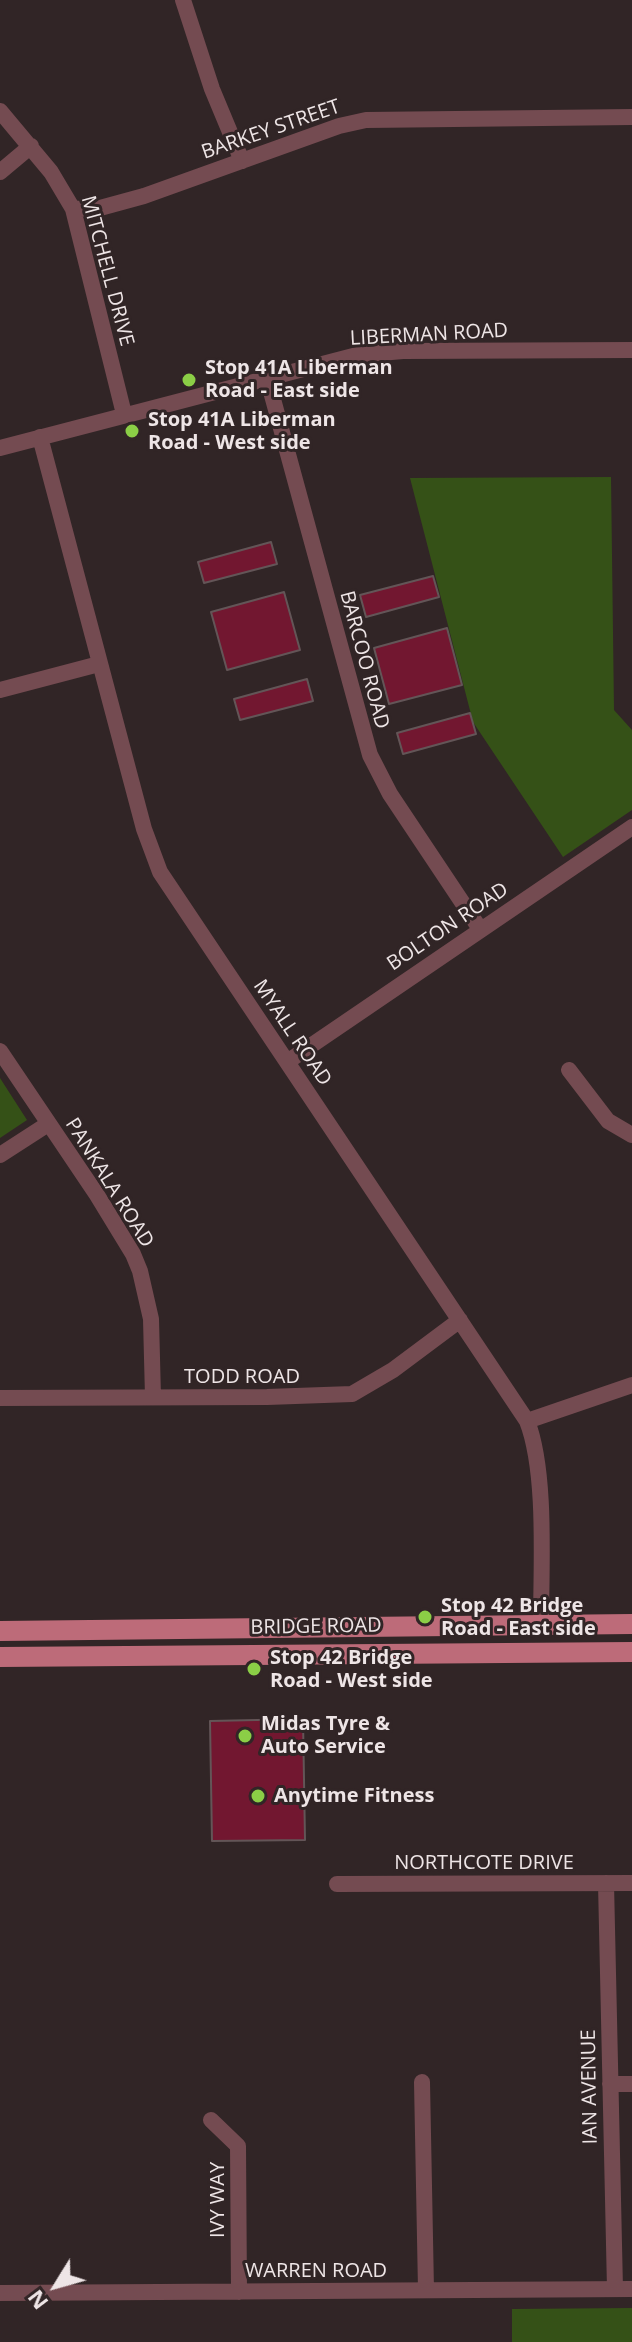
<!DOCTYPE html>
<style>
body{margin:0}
#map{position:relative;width:632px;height:2342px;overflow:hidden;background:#312526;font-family:"Open Sans",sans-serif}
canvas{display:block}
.north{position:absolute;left:16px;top:2246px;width:80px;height:80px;-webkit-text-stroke:6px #312526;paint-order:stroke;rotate:233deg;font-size:22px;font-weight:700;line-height:32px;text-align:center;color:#eee5e6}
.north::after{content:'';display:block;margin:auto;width:28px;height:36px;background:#eee5e6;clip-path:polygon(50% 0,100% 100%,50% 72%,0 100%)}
</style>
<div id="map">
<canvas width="632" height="2342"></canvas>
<div class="north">N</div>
</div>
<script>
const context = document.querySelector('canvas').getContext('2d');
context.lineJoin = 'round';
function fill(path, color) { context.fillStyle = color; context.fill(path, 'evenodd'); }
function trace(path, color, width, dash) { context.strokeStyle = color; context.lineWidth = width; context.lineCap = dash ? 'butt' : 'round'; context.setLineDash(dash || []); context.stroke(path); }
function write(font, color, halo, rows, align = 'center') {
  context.font = font + ' "Open Sans",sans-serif'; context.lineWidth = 6; context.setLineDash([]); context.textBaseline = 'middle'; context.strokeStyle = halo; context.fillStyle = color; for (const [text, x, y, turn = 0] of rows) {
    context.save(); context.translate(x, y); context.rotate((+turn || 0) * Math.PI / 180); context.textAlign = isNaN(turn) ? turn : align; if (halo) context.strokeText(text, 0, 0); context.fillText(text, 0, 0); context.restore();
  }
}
const green = new Path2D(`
 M611 477 614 710 632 730V810L563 857 473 722 410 478Z
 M0 1078 27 1120 0 1138Z
 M632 2308V2342H512V2309Z`);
const building = new Path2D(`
 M271 542 277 564 204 583 198 562Z
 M433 576 439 597 366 617 360 595Z
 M284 592 300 650 227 670 211 612Z
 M447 628 462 685 389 704 374 648Z
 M307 679 313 701 240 720 234 699Z
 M470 713 476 734 403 754 397 733Z
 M303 1719 305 1840 212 1841 210 1721Z`);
const minor = new Path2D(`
 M183 0 212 89 242 161
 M0 111 51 172 73 209 124 414
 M0 172 31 146
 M73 209 100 208 144 196 339 126 366 120 632 117
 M267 377 370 755 390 794 480 929
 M40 437 144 829 160 872 527 1421C547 1472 541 1568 541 1625
 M0 448 357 355 403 351 632 350
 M0 690 99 664
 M0 1051 97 1195 133 1254 140 1271 151 1319 153 1397
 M287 1062 632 827
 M569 1070 608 1121 632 1135
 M0 1155 48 1124
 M0 1398 267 1397 352 1394 393 1370 460 1320
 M527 1421 632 1385
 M606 1883 615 2289
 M337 1884 632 1883
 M422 2082 426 2290
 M610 2084H632
 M211 2120 238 2146 239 2292
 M0 2293 632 2289`);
const major = new Path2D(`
 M0 1631 632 1624
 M0 1657 632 1652`);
const markers = [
 [189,380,8,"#8bce46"],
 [132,431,8,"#8bce46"],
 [425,1617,8,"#8bce46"],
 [254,1669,8,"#8bce46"],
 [245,1736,8,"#8bce46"],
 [258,1796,8,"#8bce46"]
];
const streetNames = [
 ["BARKEY STREET",271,130,-19],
 ["MITCHELL DRIVE",107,271,75],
 ["LIBERMAN ROAD",429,335,-3],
 ["BARCOO ROAD",364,660,75],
 ["BOLTON ROAD",448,927,-34],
 ["MYALL ROAD",292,1033,56],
 ["PANKALA ROAD",109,1183,58],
 ["TODD ROAD",242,1377],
 ["BRIDGE ROAD",316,1627,-1],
 ["NORTHCOTE DRIVE",484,1863],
 ["IAN AVENUE",590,2087,-91],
 ["IVY WAY",218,2200,-90],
 ["WARREN ROAD",316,2271]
];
const poiNames = [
 ["Stop 41A Liberman",205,368],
 ["Road - East side",205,391],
 ["Stop 41A Liberman",148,420],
 ["Road - West side",148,443],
 ["Stop 42 Bridge",441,1606],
 ["Road - East side",441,1629],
 ["Stop 42 Bridge",270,1658],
 ["Road - West side",270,1681],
 ["Midas Tyre &",261,1724],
 ["Auto Service",261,1747],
 ["Anytime Fitness",274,1796]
];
fill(green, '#355117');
fill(building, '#721730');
trace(building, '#635557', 2);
trace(minor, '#744b51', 16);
trace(major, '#bd6b79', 20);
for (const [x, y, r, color] of markers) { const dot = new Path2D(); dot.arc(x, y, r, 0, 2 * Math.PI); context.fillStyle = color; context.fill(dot); trace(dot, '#312526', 3); }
write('20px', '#eee5e6', '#312526', streetNames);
write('bold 20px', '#eee5e6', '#312526', poiNames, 'left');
</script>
